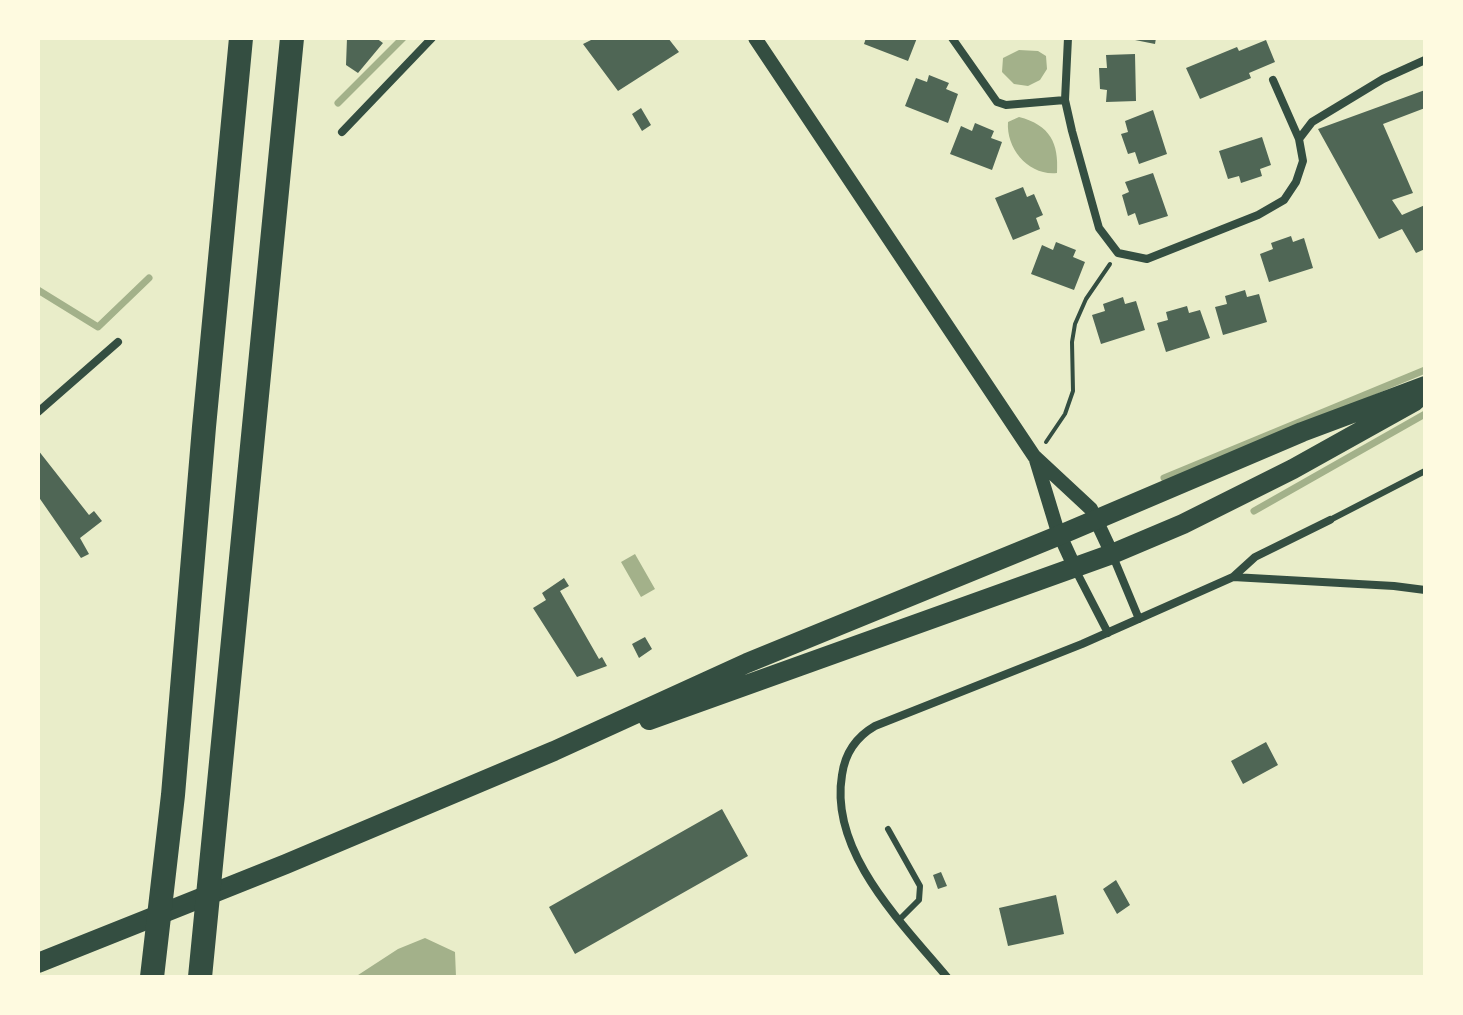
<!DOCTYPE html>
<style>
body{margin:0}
#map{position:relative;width:1463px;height:1015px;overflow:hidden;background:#e9edc9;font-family:Roboto,sans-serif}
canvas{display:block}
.frame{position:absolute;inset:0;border:40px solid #fefae0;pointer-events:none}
</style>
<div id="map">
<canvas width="1463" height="1015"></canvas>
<div class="frame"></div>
</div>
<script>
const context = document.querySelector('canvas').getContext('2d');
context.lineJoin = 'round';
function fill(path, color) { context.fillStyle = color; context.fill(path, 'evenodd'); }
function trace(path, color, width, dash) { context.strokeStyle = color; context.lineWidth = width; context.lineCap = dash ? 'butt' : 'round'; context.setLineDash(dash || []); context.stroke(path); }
const water = new Path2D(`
 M1019 50 1038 51 1046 56 1047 69 1040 80 1028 86 1014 84 1002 72 1003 58Z
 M1019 117C1050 125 1059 143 1057 173 1029 176 1006 149 1008 122Z
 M635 554 655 589 641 597 621 562Z
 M425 938 455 952 456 977H355L398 949Z`);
const stream = new Path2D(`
 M338 103 403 38
 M38 290 98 327 149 278
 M1164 478 1425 370
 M1254 511 1425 414`);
const building = new Path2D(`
 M347 38H376L383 43 358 73 346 65Z
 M595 38H668L679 52 618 91 583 44Z
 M866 38H917L908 61 864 44Z
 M1130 38H1156L1155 44 1130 39Z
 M1266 40 1275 62 1249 73 1251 78 1200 99 1186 68 1237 47 1239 51Z
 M1135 54 1136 101 1106 102 1107 90 1100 89 1099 68H1107L1106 55Z
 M929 75 949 83 946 89 958 94 948 123 905 106 916 78 927 82Z
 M1425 90V108L1383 124 1413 193 1392 200 1402 215 1425 205V249L1416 253 1402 229 1379 239 1318 129Z
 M641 108 651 125 642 131 632 114Z
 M1153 110 1167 154 1139 164 1135 152 1128 154 1121 134 1128 132 1125 121Z
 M975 123 994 131 991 138 1002 142 992 170 950 154 961 126 972 131Z
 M1262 137 1271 165 1260 169 1262 176 1241 183 1239 176 1228 179 1219 151Z
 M1153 173 1168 216 1139 225 1135 213 1128 216 1122 195 1129 192 1125 182Z
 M1023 187 1027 197 1034 194 1043 215 1036 218 1040 229 1013 240 995 198Z
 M1291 236 1293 242 1304 238 1313 268 1269 282 1260 254 1273 249 1271 243Z
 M1056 242 1076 250 1073 257 1085 262 1074 290 1031 274 1042 245 1053 250Z
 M1245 290 1247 297 1259 294 1267 322 1223 335 1215 307 1227 304 1225 296Z
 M1123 297 1125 304 1136 301 1145 330 1101 344 1092 315 1105 311 1103 304Z
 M1187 306 1189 313 1200 310 1210 338 1166 352 1157 323 1168 320 1166 312Z
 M38 450 89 515 94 511 102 521 80 538 89 554 81 558 38 496Z
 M564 578 569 586 560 591 599 659 602 657 607 666 577 677 533 608 546 600 542 593Z
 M645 637 652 649 639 658 632 644Z
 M1266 742 1278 765 1243 784 1231 761Z
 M722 809 748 856 575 954 549 907Z
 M941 872 947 886 938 889 933 875Z
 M1116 880 1130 905 1117 914 1103 889Z
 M1056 895 1064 934 1008 946 999 908Z`);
const path = new Path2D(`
 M1046 442 1065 414 1073 391 1072 342 1075 324 1086 299 1110 264`);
const service = new Path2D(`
 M1330 520 1425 471
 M888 829 920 886 919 900 899 920`);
const minor = new Path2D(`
 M952 38 997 102 1006 105 1065 100
 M1068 38 1065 100 1072 131 1099 228 1118 253 1147 259 1258 215 1284 200 1296 182 1303 161 1299 139 1312 122 1383 79 1425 60
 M1273 80 1299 139
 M342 132 432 38
 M38 412 118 342
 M1112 554 1139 619
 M1075 569 1108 633
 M1233 577 1255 557 1330 520
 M947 977C902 923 829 852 842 775 845 753 856 737 875 726L1082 644 1233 577 1394 586 1425 590`);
const tertiary = new Path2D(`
 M755 38 1034 456 1091 509 1112 554
 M1036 460 1057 529 1075 568`);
const primary = new Path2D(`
 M649 720 1112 554 1183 524 1293 469 1415 401
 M38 963 286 864 554 751 747 663 1060 535 1302 432 1425 386`);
const motorway = new Path2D(`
 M152 977 173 795 204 427 241 38
 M200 977 292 38`);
fill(water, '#a3b18a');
trace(stream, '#a3b18a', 7);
fill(building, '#4f6655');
trace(path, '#344e41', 4);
trace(service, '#344e41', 6);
trace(minor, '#344e41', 8);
trace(tertiary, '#344e41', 14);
trace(primary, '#344e41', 20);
trace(motorway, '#344e41', 24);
</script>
